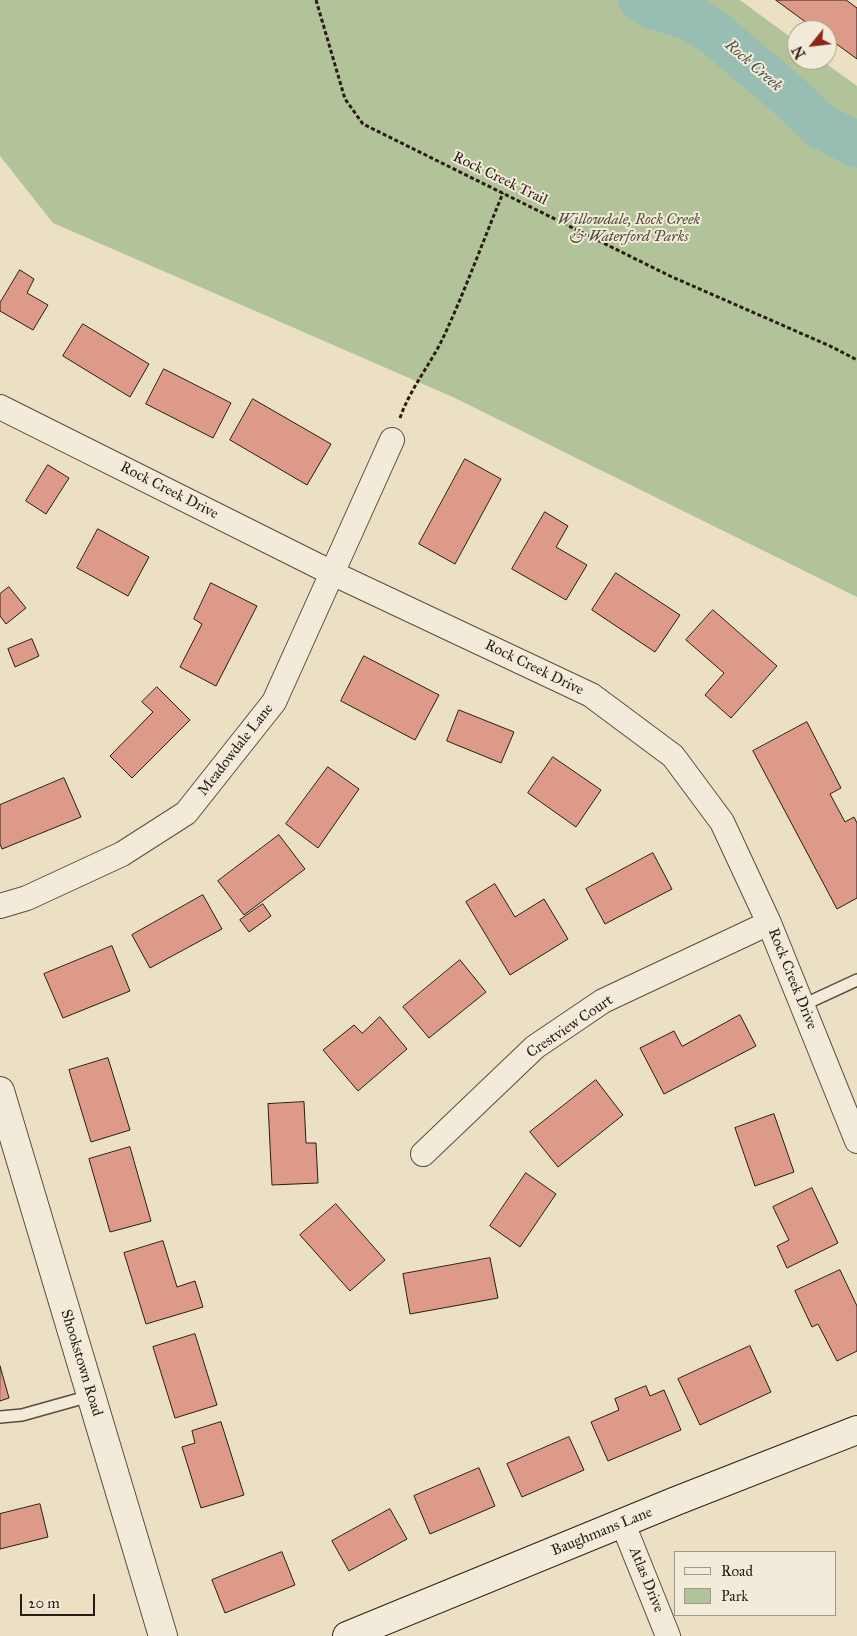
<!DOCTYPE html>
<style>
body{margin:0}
#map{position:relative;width:857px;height:1636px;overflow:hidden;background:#ebe0c4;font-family:"IM FELL Great Primer",serif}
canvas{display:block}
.legend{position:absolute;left:674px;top:1551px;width:162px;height:65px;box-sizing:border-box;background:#f2ebd9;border:1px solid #a2988a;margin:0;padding:6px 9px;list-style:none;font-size:15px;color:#2a1c14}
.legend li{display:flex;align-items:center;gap:10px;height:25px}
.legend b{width:25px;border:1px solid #a2988a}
.north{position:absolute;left:787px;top:20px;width:50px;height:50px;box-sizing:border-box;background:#f2ebd9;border:1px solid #a2988a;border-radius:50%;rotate:241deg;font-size:14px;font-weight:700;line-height:20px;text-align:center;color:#2a1c14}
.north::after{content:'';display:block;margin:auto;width:18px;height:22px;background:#8f2418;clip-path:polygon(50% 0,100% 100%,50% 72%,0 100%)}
.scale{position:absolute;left:20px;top:1594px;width:75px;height:22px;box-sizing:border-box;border:2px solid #2a1c14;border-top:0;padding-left:6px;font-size:15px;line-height:18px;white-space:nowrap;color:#2a1c14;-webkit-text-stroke:4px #f2ebd9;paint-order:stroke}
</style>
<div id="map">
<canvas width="857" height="1636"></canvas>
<ul class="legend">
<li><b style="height:6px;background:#f2ebd9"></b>Road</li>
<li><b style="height:14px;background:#b2c399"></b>Park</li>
</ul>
<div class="north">N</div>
<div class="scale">20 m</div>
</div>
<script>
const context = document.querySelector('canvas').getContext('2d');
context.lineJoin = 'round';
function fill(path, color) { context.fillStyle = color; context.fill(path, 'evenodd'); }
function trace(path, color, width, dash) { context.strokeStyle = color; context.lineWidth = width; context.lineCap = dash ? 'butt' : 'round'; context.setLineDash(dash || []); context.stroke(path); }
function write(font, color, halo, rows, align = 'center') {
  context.font = font + ' "IM FELL Great Primer",serif'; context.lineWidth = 4; context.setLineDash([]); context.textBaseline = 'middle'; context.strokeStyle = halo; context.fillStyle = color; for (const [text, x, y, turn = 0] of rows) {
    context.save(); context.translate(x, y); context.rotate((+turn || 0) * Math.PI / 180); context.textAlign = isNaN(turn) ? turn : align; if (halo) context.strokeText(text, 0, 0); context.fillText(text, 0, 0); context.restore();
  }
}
const green = new Path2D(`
 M0 0H740L797 42V60H821L857 86V597L455 398 53 223 0 156Z`);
const river = new Path2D(`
 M641 0 651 6 691 18 716 34 789 96 821 126 857 145`);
const building = new Path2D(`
 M776 0H846L857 8V59L827 37V30H817Z
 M20 270 34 279 27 293 48 305 33 330 0 311V303Z
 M83 324 149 364 130 397 63 356Z
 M164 369 231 403 213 438 146 404Z
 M253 399 331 444 307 485 230 440Z
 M465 459 501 479 455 564 419 544Z
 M48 465 69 478 46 514 26 501Z
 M545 512 568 526 556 547 587 565 566 600 512 569Z
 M98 529 149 557 128 596 77 568Z
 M616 573 680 615 655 652 592 610Z
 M211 583 257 606 216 686 180 667 202 624 194 619Z
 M9 587 26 608 6 624 0 616V594Z
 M713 610 777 666 731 718 705 695 724 673 686 640Z
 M32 639 39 656 15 667 8 649Z
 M364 656 439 695 415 740 341 701Z
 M157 687 190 720 132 778 110 756 153 712 142 702Z
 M459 710 514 732 501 763 447 741Z
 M807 722 841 788 830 794 845 822 854 817 857 823V898L837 909 753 751Z
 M553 757 601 790 576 827 528 793Z
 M328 767 359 789 318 848 286 824Z
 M64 778 81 817 2 849 0 844V805Z
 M279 835 305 869 244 915 218 881Z
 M653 853 672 889 605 924 586 889Z
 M495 884 515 917 544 899 568 939 510 975 466 902Z
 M203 895 222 929 150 968 132 935Z
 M263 904 271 916 249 932 240 920Z
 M112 946 130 991 63 1018 44 974Z
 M460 960 486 992 429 1038 403 1007Z
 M740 1015 756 1046 664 1094 640 1048 674 1031 682 1046Z
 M380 1017 407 1049 358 1091 323 1050 354 1025 362 1033Z
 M108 1058 130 1130 91 1142 69 1070Z
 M596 1080 623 1115 558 1167 530 1132Z
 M304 1102 306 1143H316L318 1183 272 1185 268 1104Z
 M774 1114 794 1172 755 1186 735 1128Z
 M130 1147 151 1221 110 1232 89 1159Z
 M526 1173 556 1194 520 1247 490 1226Z
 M812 1188 838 1243 787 1268 777 1246 789 1240 773 1207Z
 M336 1204 385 1260 350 1291 300 1235Z
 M163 1241 177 1287 195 1281 203 1307 146 1324 124 1253Z
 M490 1258 498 1298 410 1314 403 1274Z
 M840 1270 857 1306V1351L837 1361 818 1324 812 1327 795 1291Z
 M195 1334 217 1405 175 1418 153 1347Z
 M750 1346 771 1392 700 1425 678 1379Z
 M0 1366 9 1398 0 1401Z
 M646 1386 650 1396 664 1390 681 1430 608 1461 591 1422 619 1410 615 1399Z
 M221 1422 244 1495 201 1508 182 1447 195 1443 192 1431Z
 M569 1437 584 1470 522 1497 507 1464Z
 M479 1468 495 1506 430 1534 414 1496Z
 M40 1504 48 1537 0 1549V1514Z
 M390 1509 407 1539 349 1571 332 1541Z
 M282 1552 295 1585 225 1613 212 1580Z`);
const path = new Path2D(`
 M316 0 345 99 363 124 670 276 830 346 857 360
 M400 418C410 389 430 365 443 338 465 291 483 241 503 193`);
const service = new Path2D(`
 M803 1005 857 980
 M0 1417 22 1415 90 1396`);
const minor = new Path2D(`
 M0 407 332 573 591 695 673 756 722 822 769 923 857 1141
 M0 906 27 898 122 854 186 813 274 702 392 440
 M423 1154 535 1047 603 1001 769 923
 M623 1524 668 1636`);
const tertiary = new Path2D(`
 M0 1091 163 1636`);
const secondary = new Path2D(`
 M347 1636 676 1501 857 1430`);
const streetNames = [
 ["Rock Creek Trail",500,179,26],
 ["Rock Creek Drive",169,491,27],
 ["Rock Creek Drive",534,668,26],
 ["Meadowdale Lane",236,750,-52],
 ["Rock Creek Drive",792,979,68],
 ["Crestview Court",570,1027,-34],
 ["Shookstown Road",81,1363,73],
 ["Baughmans Lane",602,1532,-22],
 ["Atlas Drive",646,1580,68]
];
const parkNames = [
 ["Willowdale, Rock Creek",629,220],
 ["& Waterford Parks",629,237]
];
const waterNames = [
 ["Rock Creek",753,66,41]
];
fill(green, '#b2c399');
trace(river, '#98bdb3', 45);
fill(building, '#de9a88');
trace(building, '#2a1c14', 1);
trace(service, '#5a4d40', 14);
trace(minor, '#5a4d40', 26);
trace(tertiary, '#5a4d40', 30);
trace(secondary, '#2a1c14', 30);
trace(path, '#2a1c14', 3, [4, 2.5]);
trace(service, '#f2ebd9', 11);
trace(minor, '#f2ebd9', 24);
trace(tertiary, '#f2ebd9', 28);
trace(secondary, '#f2ebd9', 28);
write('15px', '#2a1c14', '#f2ebd9', streetNames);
write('italic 15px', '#534e3c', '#f2ebd9', parkNames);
write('italic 16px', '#50544c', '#f2ebd9', waterNames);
</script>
